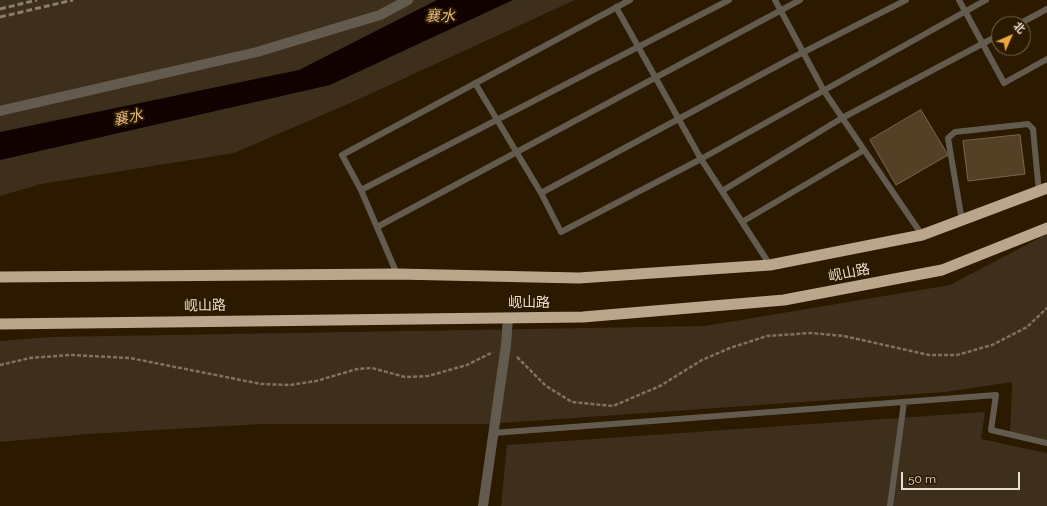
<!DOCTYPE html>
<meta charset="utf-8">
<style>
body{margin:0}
#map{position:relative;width:1047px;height:506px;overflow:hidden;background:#2b1900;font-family:Raleway,"Noto Sans SC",sans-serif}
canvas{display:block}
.north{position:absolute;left:991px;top:16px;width:40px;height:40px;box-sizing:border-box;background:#2b1900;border:1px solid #776852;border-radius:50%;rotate:45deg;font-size:11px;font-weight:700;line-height:16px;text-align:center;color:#eadece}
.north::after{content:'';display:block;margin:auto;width:14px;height:18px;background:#eda83c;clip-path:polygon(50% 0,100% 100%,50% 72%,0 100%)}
.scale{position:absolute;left:901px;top:472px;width:119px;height:18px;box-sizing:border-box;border:2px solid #eadece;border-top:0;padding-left:5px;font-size:12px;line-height:14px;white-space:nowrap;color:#eadece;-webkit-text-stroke:3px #2b1900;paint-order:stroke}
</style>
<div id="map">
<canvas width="1047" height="506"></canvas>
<div class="north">北</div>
<div class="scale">50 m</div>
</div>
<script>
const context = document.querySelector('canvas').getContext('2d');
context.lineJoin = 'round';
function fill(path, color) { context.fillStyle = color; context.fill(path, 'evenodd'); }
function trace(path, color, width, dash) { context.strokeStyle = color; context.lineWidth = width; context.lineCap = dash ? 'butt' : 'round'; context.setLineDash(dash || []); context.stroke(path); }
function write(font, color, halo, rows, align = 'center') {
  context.font = font + ' Raleway,"Noto Sans SC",sans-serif'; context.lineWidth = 4; context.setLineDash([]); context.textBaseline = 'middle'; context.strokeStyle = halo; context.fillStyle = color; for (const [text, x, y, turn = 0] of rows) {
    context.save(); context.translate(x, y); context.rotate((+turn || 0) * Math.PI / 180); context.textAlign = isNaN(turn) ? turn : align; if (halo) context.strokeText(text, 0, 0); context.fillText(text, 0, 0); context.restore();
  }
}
const green = new Path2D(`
 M0 0H575L357 100 234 153 41 184 0 196Z
 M1047 234V440L1010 434 1012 382 945 392 488 424H262L88 434 0 442V341L52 337 705 326 950 285Z
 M985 412 981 439 1047 453V506H501L507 445Z`);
const water = new Path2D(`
 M437 0H513L330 85 0 160V132L299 70Z`);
const building = new Path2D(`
 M921 110 948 155 896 185 870 140Z
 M1020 135 1025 174 968 181 963 141Z`);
const path = new Path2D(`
 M517 357 546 386 572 402 613 406 660 386 702 360 730 348 767 336 811 333 844 336 929 355H957L992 345 1027 327 1047 308
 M0 365 30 358 70 355 130 358 261 384 290 385 316 381 357 369 372 368 405 377 428 376 467 365 493 352`);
const service = new Path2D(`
 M775 0 824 91 922 235
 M959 0 1004 83 1047 59
 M616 7 701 159 770 265
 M1019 24 1047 9
 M475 83 541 193 561 232 701 159 986 0
 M361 190 729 0
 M722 191 842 118 999 35
 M541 193 790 59 906 0
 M962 221 948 138 955 132 1028 124 1033 129 1039 192
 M742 222 864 150
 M377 227 800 0
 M397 274 361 190 342 155 630 0
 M493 433 996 395 991 430 1047 443
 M890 506 904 402`);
const minor = new Path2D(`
 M0 111 257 52 380 15 408 0
 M483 506 506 345 508 318`);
const trunk = new Path2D(`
 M0 277 397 274 579 278 770 265 922 235 1047 188
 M0 324 583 317 784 300 942 270 1047 228`);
const rail = new Path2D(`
 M0 9 37 0
 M0 17 73 0`);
const streetNames = [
 ["岘山路",849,273,-11],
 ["岘山路",529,303],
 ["岘山路",205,306,-1]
];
const waterNames = [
 ["襄水",440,16],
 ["襄水",128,118,-12]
];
fill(green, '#3d2f1b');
fill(water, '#110100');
fill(building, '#534025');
trace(building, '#7b674b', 1);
trace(path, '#82725d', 2.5, [4, 2]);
trace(service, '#645b4f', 6);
trace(minor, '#645b4f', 10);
trace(trunk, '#baa68a', 11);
trace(rail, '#8c7d68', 3, [6, 3]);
write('14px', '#eadece', '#2b1900', streetNames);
write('italic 15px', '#e6ba7e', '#2b1900', waterNames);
</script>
